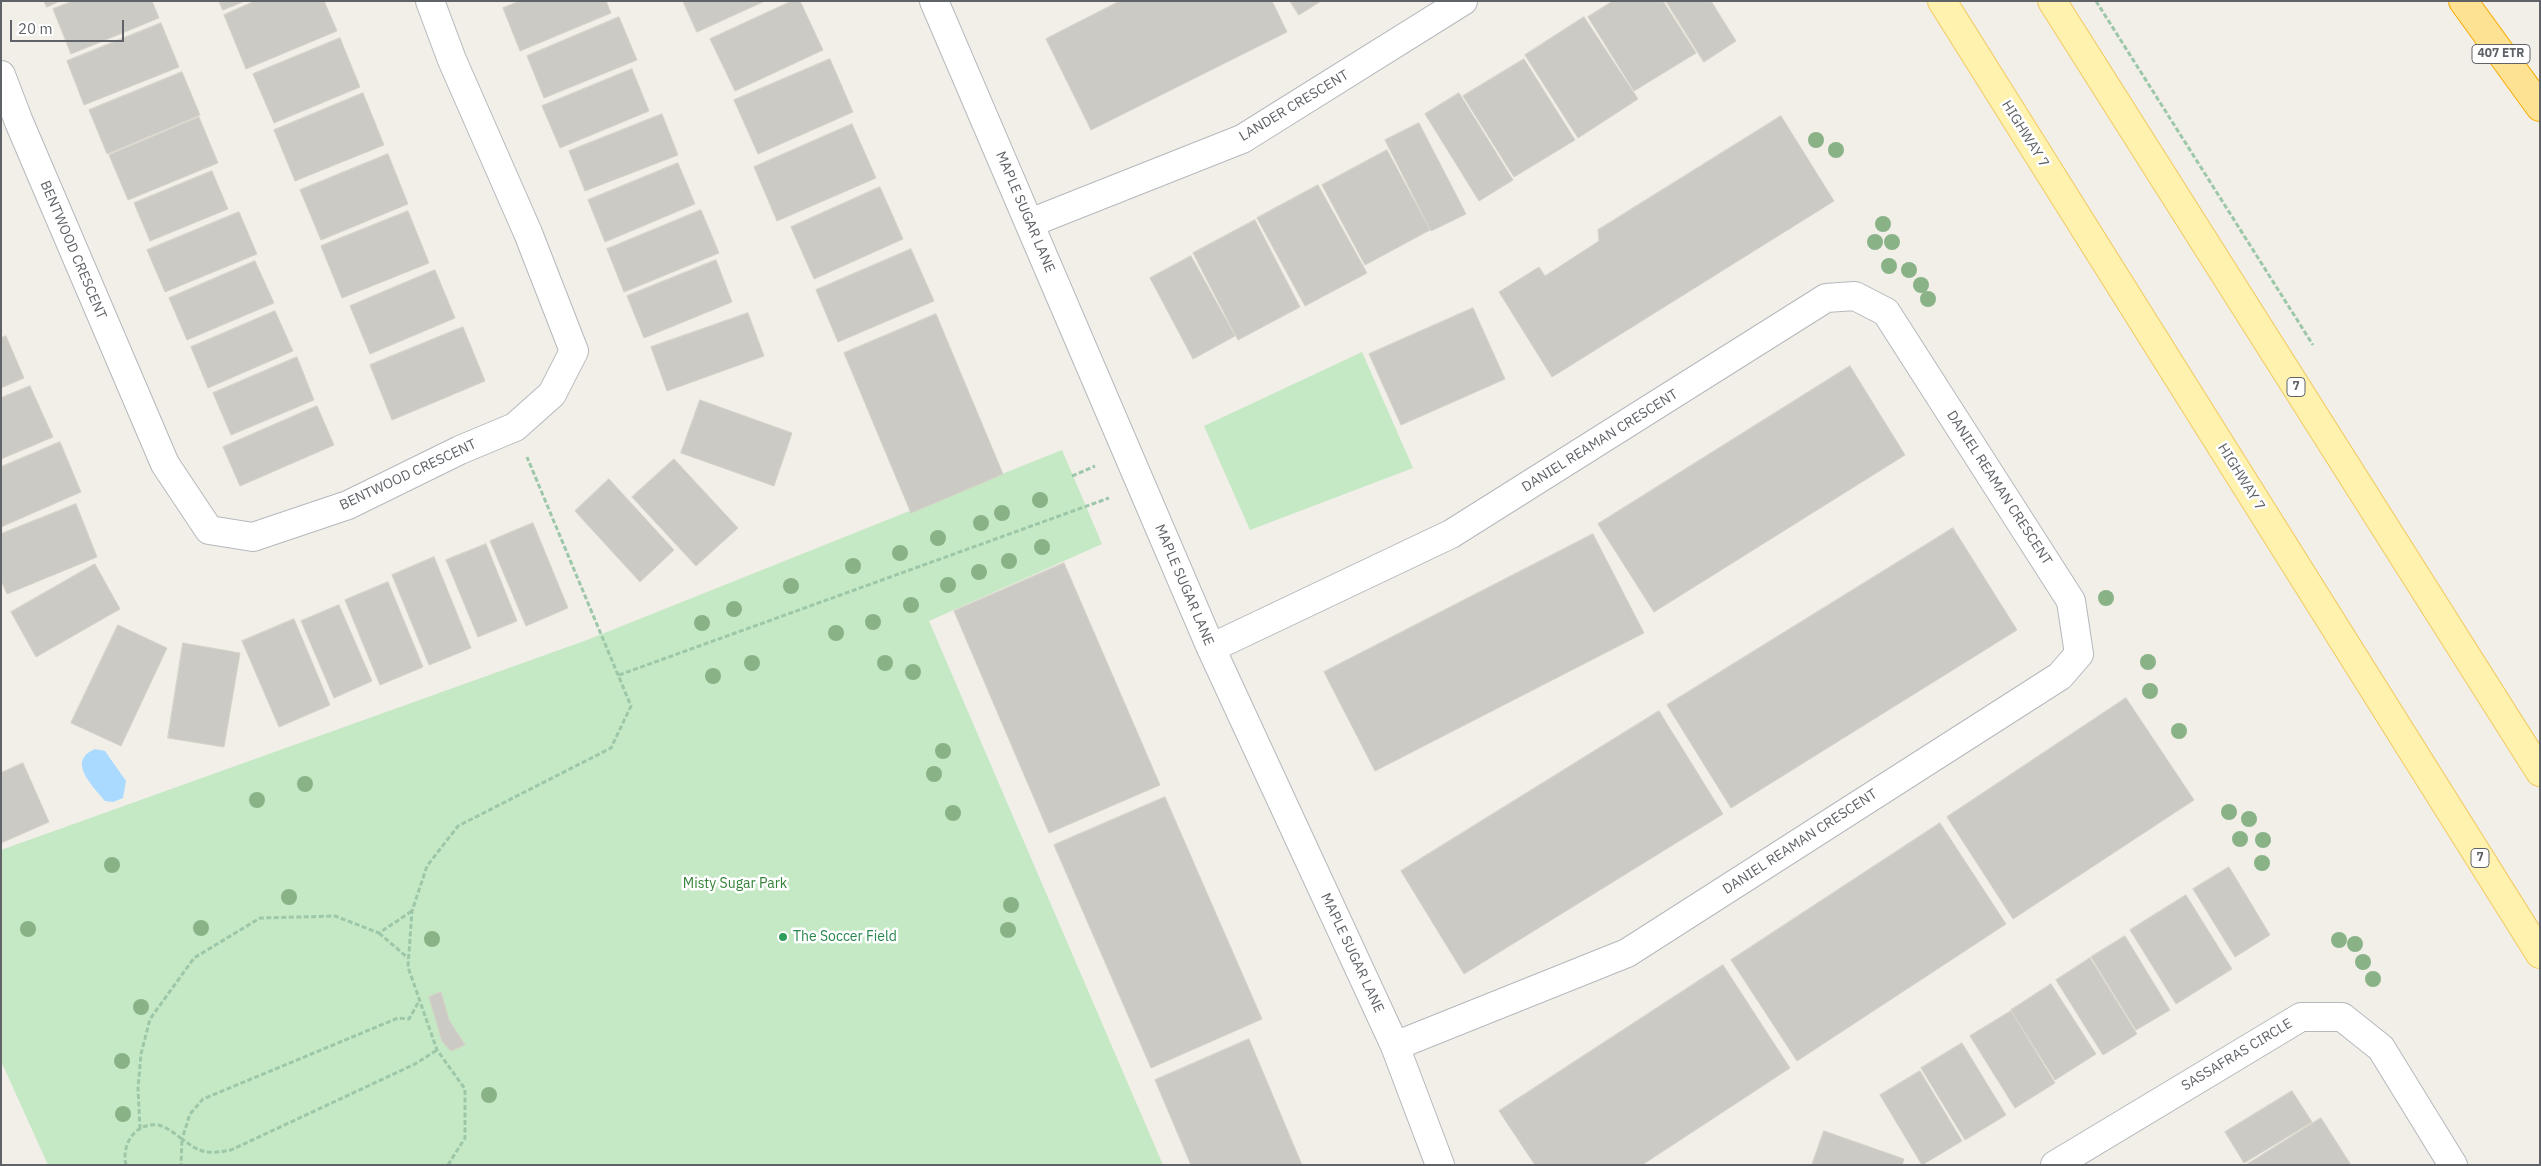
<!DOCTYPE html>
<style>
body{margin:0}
#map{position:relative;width:2541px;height:1166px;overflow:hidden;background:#f1efe8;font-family:"IBM Plex Sans",sans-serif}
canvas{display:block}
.frame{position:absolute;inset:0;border:2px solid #5f6368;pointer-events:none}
.scale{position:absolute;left:10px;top:20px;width:114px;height:22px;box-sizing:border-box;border:2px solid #5f6368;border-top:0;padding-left:6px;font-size:15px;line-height:18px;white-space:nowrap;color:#5f6368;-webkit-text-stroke:4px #fff;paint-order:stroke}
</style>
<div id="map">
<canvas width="2541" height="1166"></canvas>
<div class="frame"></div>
<div class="scale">20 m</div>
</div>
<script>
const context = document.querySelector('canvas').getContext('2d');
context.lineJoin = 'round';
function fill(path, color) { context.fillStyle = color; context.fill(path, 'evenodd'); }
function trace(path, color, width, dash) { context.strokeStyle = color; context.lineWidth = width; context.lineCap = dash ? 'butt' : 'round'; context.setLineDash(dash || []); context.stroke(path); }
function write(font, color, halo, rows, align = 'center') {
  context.font = font + ' "IBM Plex Sans",sans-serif'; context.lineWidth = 5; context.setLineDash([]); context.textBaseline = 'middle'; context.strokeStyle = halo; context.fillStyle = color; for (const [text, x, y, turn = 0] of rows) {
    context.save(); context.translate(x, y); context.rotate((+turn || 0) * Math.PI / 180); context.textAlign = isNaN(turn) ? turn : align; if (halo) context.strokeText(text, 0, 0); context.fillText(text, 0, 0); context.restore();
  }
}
const green = new Path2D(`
 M1362 352 1413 468 1250 530 1204 426Z
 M1062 450 1102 544 929 621 1163 1165H48L1 1061V850L587 640Z`);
const water = new Path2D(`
 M95 749 105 751 126 781 123 798 113 802 105 801C93 786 66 761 95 749Z`);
const building = new Path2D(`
 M44 1H60L47 7Z
 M73 1H152L159 18 71 54 53 9Z
 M219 1H245L223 10Z
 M255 1H324L337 31 246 69 224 15Z
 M520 1H606L611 13 520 51 503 8Z
 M683 1H765L697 32Z
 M792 1H800L823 50 735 91 710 39Z
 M1120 1H1272L1287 32 1091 130 1046 39Z
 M1290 1H1321L1299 15Z
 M1613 1H1663L1696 53 1634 91 1588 17Z
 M1666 1H1711L1736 41 1704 62Z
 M619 17 637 60 544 98 527 56Z
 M1584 17 1638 99 1578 138 1525 55Z
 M161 23 179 67 84 105 67 61Z
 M340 38 360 87 274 123 253 74Z
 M830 59 853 112 758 154 734 100Z
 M1524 59 1575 140 1514 177 1463 96Z
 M632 69 649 111 560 148 542 106Z
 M182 72 200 115 107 154 89 110Z
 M363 93 384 145 295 181 274 130Z
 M1459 93 1513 180 1479 201 1425 114Z
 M662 114 678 155 585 191 569 151Z
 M1781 116 1834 201 1552 377 1499 292 1539 267 1545 276 1599 241 1598 230Z
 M199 117 218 163 128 200 109 155Z
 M1419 123 1466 214 1431 231 1385 140Z
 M852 124 876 178 777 221 754 167Z
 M1387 150 1430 230 1365 265 1322 185Z
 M388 154 408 204 321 240 300 190Z
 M678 163 695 204 605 242 588 200Z
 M212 171 228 209 150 241 134 203Z
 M1318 185 1367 273 1305 306 1257 218Z
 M880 187 903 239 814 279 791 227Z
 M701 210 719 253 624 292 607 249Z
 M408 211 429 263 342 298 321 246Z
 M239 212 257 254 165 292 147 250Z
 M1255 220 1300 307 1238 340 1193 253Z
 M911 249 934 301 838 342 816 290Z
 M1191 256 1235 336 1193 359 1150 278Z
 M716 260 732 302 644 338 627 296Z
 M255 261 274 303 187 340 169 298Z
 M435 270 455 318 370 354 350 306Z
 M1473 308 1505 379 1401 425 1369 354Z
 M275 311 293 351 208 388 191 347Z
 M748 313 764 356 667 391 651 347Z
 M936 314 1003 474 911 513 844 353Z
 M463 327 485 381 392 420 370 365Z
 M6 336 24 378 1 388V338Z
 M297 357 314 400 231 435 213 393Z
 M1850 366 1905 455 1654 612 1598 524Z
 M30 386 53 437 1 459V398Z
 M700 400 792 433 774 486 681 453Z
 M317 406 334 445 240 486 223 447Z
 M60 442 81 492 1 527V467Z
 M674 459 738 528 696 566 632 497Z
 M609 479 674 550 640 582 575 511Z
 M76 504 97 557 7 594 1 580V534Z
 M533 523 568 608 526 626 490 541Z
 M1953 528 2017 630 1731 808 1667 705Z
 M1593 534 1644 633 1375 771 1324 672Z
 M486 544 517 621 478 637 446 560Z
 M434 557 471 648 429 665 392 575Z
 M1064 563 1160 785 1049 833 954 611Z
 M95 564 120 609 36 657 11 612Z
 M388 582 423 667 380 685 345 600Z
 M339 605 372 681 334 698 301 621Z
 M294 619 330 705 279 727 242 641Z
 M118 625 167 648 121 746 71 723Z
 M183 643 240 653 224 747 168 738Z
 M2126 698 2194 800 2013 919 1947 817Z
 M1659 711 1723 814 1464 974 1401 871Z
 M23 763 49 822 1 843V773Z
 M1165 797 1262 1019 1151 1068 1054 845Z
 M1940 823 2006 924 1797 1061 1731 960Z
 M2229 867 2270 935 2235 957 2193 889Z
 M2186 895 2232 969 2176 1004 2130 930Z
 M2125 936 2170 1010 2136 1030 2091 957Z
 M2090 958 2137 1034 2103 1055 2056 980Z
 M1723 965 1790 1068 1642 1165H1535L1499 1111Z
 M2051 984 2096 1054 2055 1080 2011 1010Z
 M441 992 449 1020 465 1045 451 1051 442 1041 429 997Z
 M2011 1011 2055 1083 2015 1108 1970 1036Z
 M1249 1039 1302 1165H1191L1155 1080Z
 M1962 1043 2006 1115 1965 1140 1921 1068Z
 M1920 1071 1962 1141 1922 1165 1880 1095Z
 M2292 1091 2312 1122 2244 1163 2225 1132Z
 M2321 1118 2351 1165H2246Z
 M1824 1131 1904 1159 1902 1165H1812Z`);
const path = new Path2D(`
 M2096 1 2313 345
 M1072 476 1095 466
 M619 675 1109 498
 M379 933 408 958
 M418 1003 409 1019 398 1018 203 1099 190 1114 182 1139C202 1154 207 1154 231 1150L415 1064 437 1050
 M140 1129 138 1088 141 1054 150 1019 194 958 260 918 335 916 379 933 412 911
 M126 1165C121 1145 135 1122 158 1125 167 1127 175 1134 182 1139L181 1165
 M448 1165 465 1138V1089L437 1050 408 967 412 911 427 866 458 826 611 748 631 706 527 457`);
const minor = new Path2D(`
 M934 1 1211 648 1395 1046 1440 1165
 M1 75 19 122 165 464 209 530 253 537 348 505 460 450 515 427 552 394 574 351 528 233 452 60 430 1
 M1030 223 1242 139 1463 1
 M1211 648 1451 534 1826 298 1855 296 1886 312 2071 601 2079 654 2060 676 1627 953 1395 1046
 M2055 1165 2301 1017H2342L2381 1048 2453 1165`);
const primary = new Path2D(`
 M1942 1 2540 954
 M2052 1 2540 772`);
const motorway = new Path2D(`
 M2463 1 2540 107`);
const trees = [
 [1816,140],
 [1836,150],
 [1883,224],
 [1875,242],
 [1892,242],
 [1889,266],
 [1909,270],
 [1921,285],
 [1928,299],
 [1040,500],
 [1002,513],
 [981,523],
 [938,538],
 [1042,547],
 [900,553],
 [1009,561],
 [853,566],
 [979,572],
 [948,585],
 [791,586],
 [2106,598],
 [911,605],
 [734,609],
 [873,622],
 [702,623],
 [836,633],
 [2148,662],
 [752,663],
 [885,663],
 [913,672],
 [713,676],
 [2150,691],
 [2179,731],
 [943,751],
 [934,774],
 [305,784],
 [257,800],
 [2229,812],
 [953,813],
 [2249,819],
 [2240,839],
 [2263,840],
 [2262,863],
 [112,865],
 [289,897],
 [1011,905],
 [201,928],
 [28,929],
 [1008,930],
 [432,939],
 [2339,940],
 [2355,944],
 [2363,962],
 [2373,979],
 [141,1007],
 [122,1061],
 [489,1095],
 [123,1114]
];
const markers = [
 [783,937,5,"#2e9e5b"]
];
const shields = [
 [2501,54,58],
 [2296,387,18],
 [2480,858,18]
];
const shieldNames = [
 ["407 ETR",2501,54],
 ["7",2296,387],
 ["7",2480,858]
];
const streetNames = [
 ["LANDER CRESCENT",1294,106,-31],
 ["HIGHWAY 7",2025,134,58],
 ["MAPLE SUGAR LANE",1025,212,67],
 ["BENTWOOD CRESCENT",73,250,67],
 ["DANIEL REAMAN CRESCENT",1600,441,-32],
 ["BENTWOOD CRESCENT",408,475,-25],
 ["HIGHWAY 7",2241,477,58],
 ["DANIEL REAMAN CRESCENT",1999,488,57],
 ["MAPLE SUGAR LANE",1184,585,67],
 ["DANIEL REAMAN CRESCENT",1800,842,-33],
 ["MAPLE SUGAR LANE",1352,953,65],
 ["SASSAFRAS CIRCLE",2237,1055,-31]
];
const parkNames = [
 ["Misty Sugar Park",735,884]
];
const leisureNames = [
 ["The Soccer Field",793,937]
];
fill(green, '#c5e8c5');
fill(water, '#aadaff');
fill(building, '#cccac5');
trace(building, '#d6d1c6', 1);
trace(minor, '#b5b8bc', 30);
trace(primary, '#f2c960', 30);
trace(motorway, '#f9ab00', 30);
trace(path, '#9cc7a9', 3, [5, 2.5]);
trace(minor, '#fff', 28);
trace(primary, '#fff2af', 28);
trace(motorway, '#fde293', 28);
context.fillStyle = '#89b387';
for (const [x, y] of trees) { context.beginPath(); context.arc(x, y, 8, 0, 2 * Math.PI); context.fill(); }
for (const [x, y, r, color] of markers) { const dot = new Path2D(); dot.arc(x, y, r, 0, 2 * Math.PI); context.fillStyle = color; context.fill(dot); trace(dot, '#fff', 2); }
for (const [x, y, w] of shields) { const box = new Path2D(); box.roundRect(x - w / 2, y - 9.5, w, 19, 4); context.fillStyle = '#fff'; context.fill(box); trace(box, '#5f6368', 1); }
write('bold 12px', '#5f6368', null, shieldNames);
write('14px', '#5f6368', '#fff', streetNames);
write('14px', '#348238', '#fff', parkNames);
write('14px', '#27864d', '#fff', leisureNames, 'left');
</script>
